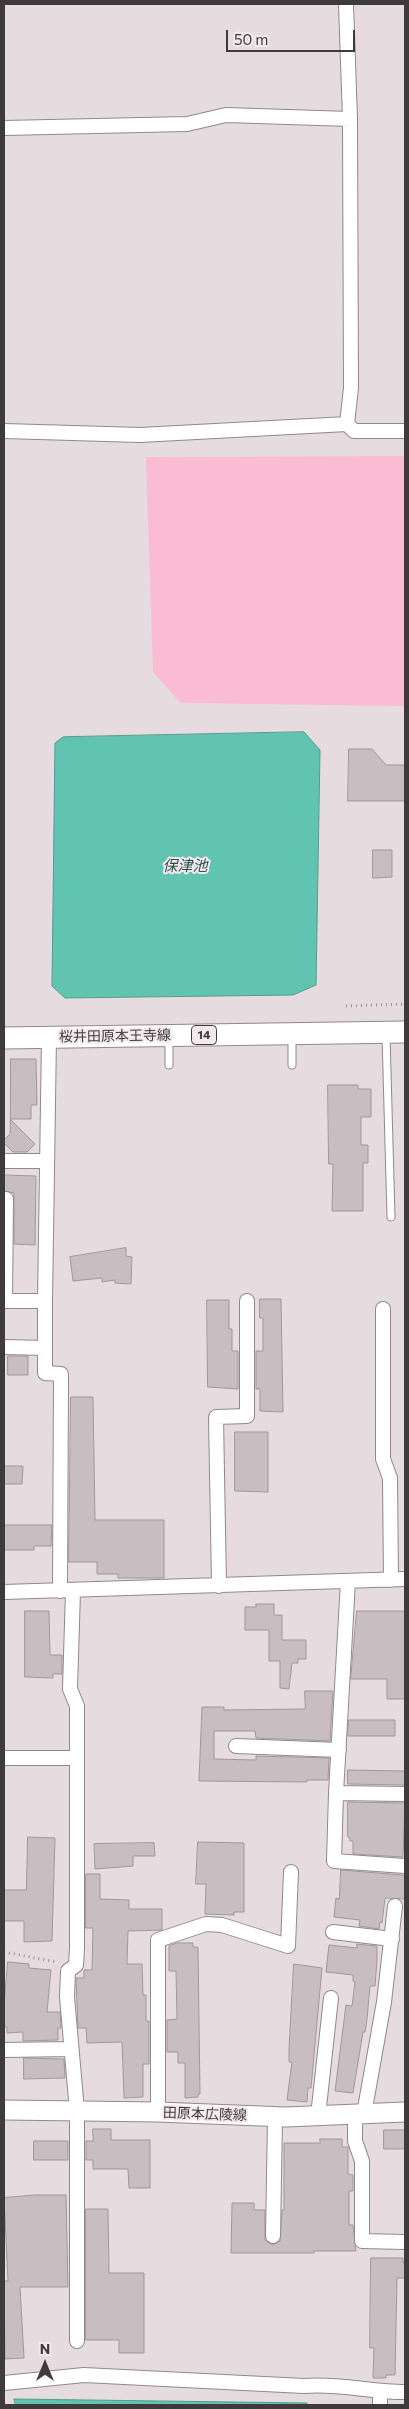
<!DOCTYPE html>
<meta charset="utf-8">
<style>
body{margin:0}
#map{position:relative;width:409px;height:2409px;overflow:hidden;background:#e6dbde;font-family:Commissioner,sans-serif}
canvas{display:block}
.frame{position:absolute;inset:0;border:5px solid #3f3b3c;pointer-events:none}
.north{position:absolute;left:20px;top:2339px;width:50px;height:50px;-webkit-text-stroke:4px #f3e8ec;paint-order:stroke;rotate:0deg;font-size:14px;font-weight:700;line-height:20px;text-align:center;color:#3f3b3c}
.north::after{content:'';display:block;margin:auto;width:18px;height:22px;background:#3f3b3c;clip-path:polygon(50% 0,100% 100%,50% 72%,0 100%)}
.scale{position:absolute;left:226px;top:30px;width:129px;height:22px;box-sizing:border-box;border:2px solid #3f3b3c;border-top:0;padding-left:6px;font-size:15px;line-height:18px;white-space:nowrap;color:#3f3b3c;-webkit-text-stroke:4px #f3e8ec;paint-order:stroke}
</style>
<div id="map">
<canvas width="409" height="2409"></canvas>
<div class="frame"></div>
<div class="north">N</div>
<div class="scale">50 m</div>
</div>
<script>
const context = document.querySelector('canvas').getContext('2d');
context.lineJoin = 'round';
function fill(path, color) { context.fillStyle = color; context.fill(path, 'evenodd'); }
function trace(path, color, width, dash) { context.strokeStyle = color; context.lineWidth = width; context.lineCap = dash ? 'butt' : 'round'; context.setLineDash(dash || []); context.stroke(path); }
function write(font, color, halo, rows, align = 'center') {
  context.font = font + ' Commissioner,"Noto Sans JP",sans-serif'; context.lineWidth = 4; context.setLineDash([]); context.textBaseline = 'middle'; context.strokeStyle = halo; context.fillStyle = color; for (const [text, x, y, turn = 0] of rows) {
    context.save(); context.translate(x, y); context.rotate((+turn || 0) * Math.PI / 180); context.textAlign = isNaN(turn) ? turn : align; if (halo) context.strokeText(text, 0, 0); context.fillText(text, 0, 0); context.restore();
  }
}
const green = new Path2D(`
 M405 456V706L181 703 153 672 146 457Z`);
const water = new Path2D(`
 M304 732 320 750 316 985 293 995 65 998 52 986 55 743 63 737Z
 M14 2399 307 2403V2405H16Z`);
const building = new Path2D(`
 M349 749H372L386 765H405V801H348Z
 M373 850H392V877L373 878Z
 M11 1059H36L37 1105H31V1119H10L35 1144 27 1152H13L4 1143V1140L10 1134Z
 M328 1085H358V1089H371V1117H361V1145H368V1163H363V1211H332L333 1164H329Z
 M4 1175 36 1176 35 1245 14 1244V1193L4 1191Z
 M126 1248V1256L132 1257 131 1284 115 1283V1280L102 1282V1278L73 1281 70 1257Z
 M260 1299H281L283 1412 260 1411V1389H256V1351H263V1318H260Z
 M207 1300H229V1329H232V1351H238V1389L208 1387Z
 M8 1356H28V1375H8Z
 M71 1397H93L95 1520H164V1578H118V1574H97V1562H69Z
 M235 1432H268V1492L235 1491Z
 M4 1466H23L22 1484H4Z
 M4 1525H52L51 1546H34V1550H4Z
 M256 1604H274V1615H282V1640H306V1659H298V1663H292L289 1689 280 1688V1661H269V1630H245V1607H256Z
 M25 1611H49L50 1655H62V1674H53V1678L25 1677Z
 M357 1611H405V1699H387V1679H351Z
 M305 1691H333L330 1741 256 1738 255 1731H214V1759L256 1760V1756L329 1758 328 1780H307V1782L199 1781 202 1707H224V1710L305 1709Z
 M349 1720H395V1736H348Z
 M348 1770 405 1771V1785L348 1784Z
 M348 1802 405 1803 403 1857 353 1854V1841H350V1838L348 1837Z
 M28 1837 55 1838 52 1941 24 1942V1921H4V1890H26Z
 M198 1842 244 1843V1912H234V1915L205 1914 206 1884H196Z
 M154 1843 155 1856H133V1866L95 1869 94 1844Z
 M341 1870 402 1875 405 1876V1899L385 1898 382 1923 380 1922 379 1929 359 1926 360 1920 334 1917 336 1898 339 1899Z
 M86 1874H100V1899L129 1900V1909H162V1930L128 1931 127 1964H142L143 1995H146V2021H149V2064H143V2097L124 2098 122 2042 87 2043 86 2028H78L76 1978H84V1970H92L93 1928H86Z
 M177 1943H193V1947H198L200 2094H198V2097L185 2098V2063H178V2052H167V2020L177 2019 176 1971H169V1946Z
 M357 1944 377 1946V1960L375 1986H370L367 2019 365 2032H363L353 2093 335 2091 346 2005 352 2006 355 1982 353 1981V1975L326 1972 329 1945 357 1948Z
 M8 1962 29 1964V1968L51 1970 47 2012H60L61 2028H58V2040L23 2041V2032L7 2033V2027H4V2005Z
 M294 1964 322 1968 311 2088H308L307 2102 287 2100 292 2062H289V2049Z
 M24 2058 64 2059 65 2078 24 2079Z
 M93 2129H111V2140H150V2188H129L128 2169H93V2160H86V2141H93Z
 M384 2130H405V2149H384Z
 M320 2139H342V2147H348V2174L353 2175V2191H349V2225H353L356 2251H314V2253H231L232 2203H254V2210H265V2240L272 2245 280 2241 282 2210H284V2143H320Z
 M34 2141H68V2160H34Z
 M35 2195H66L68 2287H20L24 2358 5 2359 4 2281H8L4 2198Z
 M86 2209H108L109 2273H144V2353H119V2340H86Z
 M371 2258H403V2263H405V2278H397L395 2375H386V2378H373L374 2348H370Z`);
const path = new Path2D(`
 M346 1006 405 1004
 M4 1952 57 1962`);
const lane = new Path2D(`
 M292 1035V1065
 M386 1035 391 1217
 M169 1038V1065`);
const street = new Path2D(`
 M346 4 350 119 351 388 347 424
 M4 128 187 124 226 115 350 119
 M4 431 140 435 347 424 354 431H405
 M4 1161H45
 M4 1301H45L49 1037
 M5 1301 6 1199
 M45 1301V1373L61 1374 60 1591
 M383 1309V1459L390 1478 391 1580
 M4 1347 45 1348
 M348 1581 336 1793 405 1794
 M219 1586 216 1417 247 1416V1301
 M73 1591 70 1689 77 1706V1948L76 1965 68 1971 67 1997 77 2111V2341
 M4 1592 405 1579
 M236 1746 339 1750
 M4 1758H77
 M336 1793 334 1861 405 1866
 M333 1932 392 1939
 M4 2050 71 2049
 M158 2112V1940L206 1924 222 1925 288 1946 291 1872
 M355 2114V2141L362 2161V2241L405 2242
 M364 2114 384 2002 395 1906
 M318 2116 331 1998
 M273 2236 275 2117
 M4 2383 84 2375 304 2386C338 2383 371 2392 405 2392
 M380 2405V2392`);
const secondary = new Path2D(`
 M4 2110 158 2112 286 2117 405 2112`);
const primary = new Path2D(`
 M4 1038 405 1032`);
const shields = [
 [204,1035,25]
];
const shieldNames = [
 ["14",204,1035]
];
const streetNames = [
 ["桜井田原本王寺線",115,1036,-1],
 ["田原本広陵線",205,2114,2]
];
const waterNames = [
 ["保津池",185,866]
];
fill(green, '#f9bcd2');
fill(water, '#60c4b1');
trace(water, '#569b8e', 1);
fill(building, '#c8bec1');
trace(building, '#a1979a', 1);
trace(lane, '#92888c', 9);
trace(street, '#92888c', 16);
trace(secondary, '#92888c', 21);
trace(primary, '#92888c', 23);
trace(path, '#9a9294', 3, [1, 4]);
trace(lane, '#fff', 7);
trace(street, '#fff', 14);
trace(secondary, '#fff', 19);
trace(primary, '#fff', 21);
for (const [x, y, w] of shields) { const box = new Path2D(); box.roundRect(x - w / 2, y - 9.5, w, 19, 4); context.fillStyle = '#f3e8ec'; context.fill(box); trace(box, '#3f3b3c', 1); }
write('bold 12px', '#3f3b3c', null, shieldNames);
write('14px', '#3f3b3c', '#f3e8ec', streetNames);
write('italic 15px', '#28544b', '#f3e8ec', waterNames);
</script>
